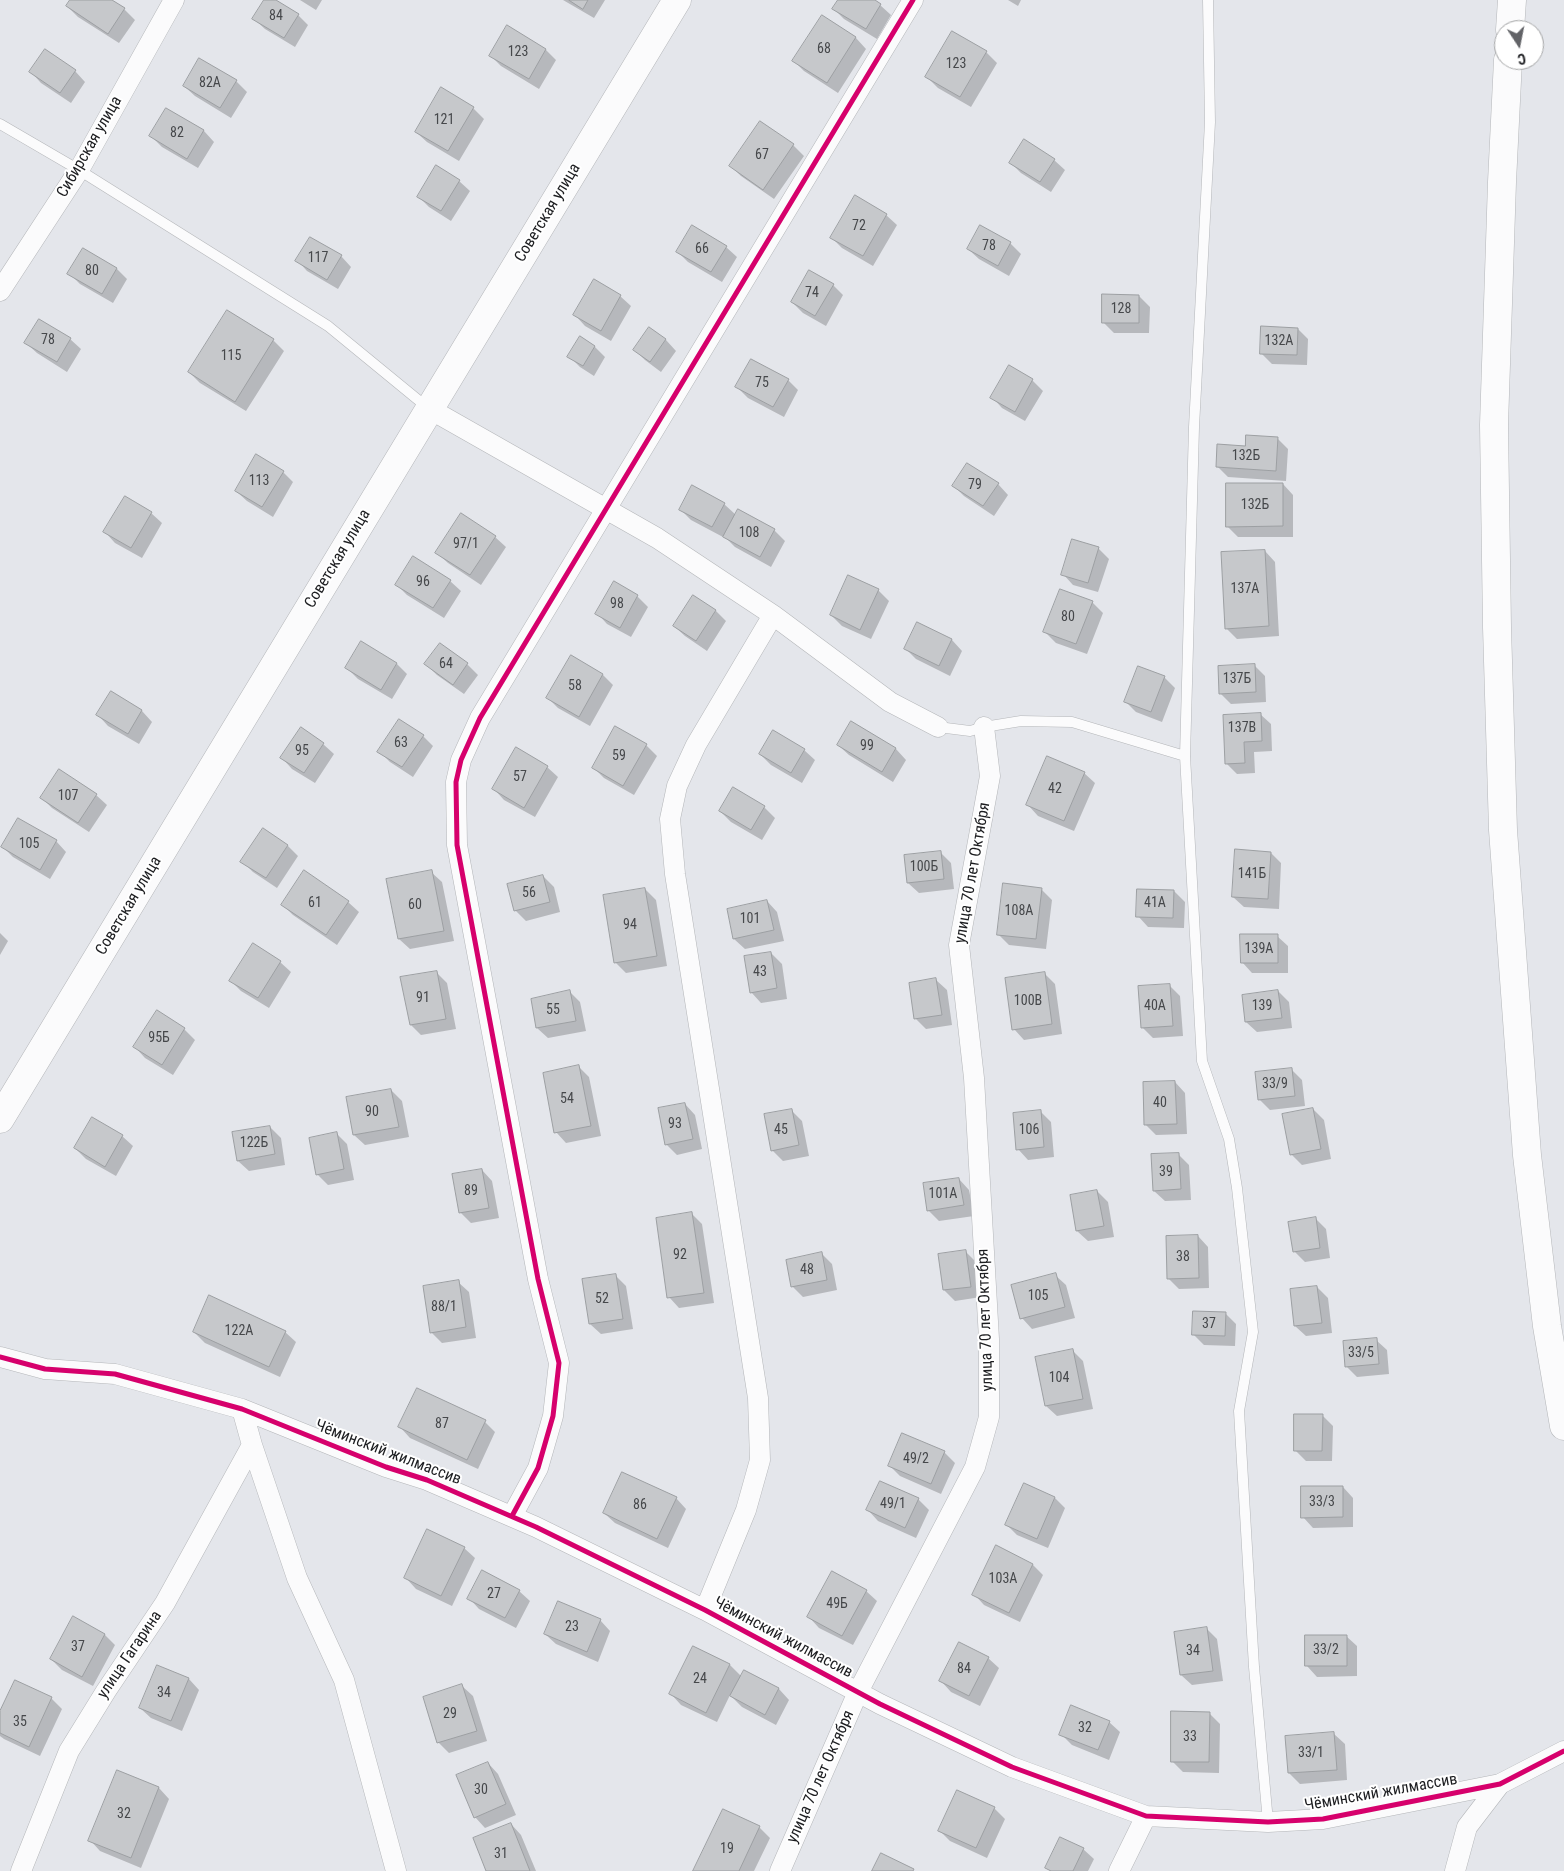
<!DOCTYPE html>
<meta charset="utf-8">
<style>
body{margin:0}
#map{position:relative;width:1564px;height:1871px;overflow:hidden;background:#e4e6eb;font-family:"Roboto Condensed",sans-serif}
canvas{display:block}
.north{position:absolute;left:1494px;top:20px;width:50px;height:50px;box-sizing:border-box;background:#fff;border:1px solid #a4a5a6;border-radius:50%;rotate:169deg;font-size:14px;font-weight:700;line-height:20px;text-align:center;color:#1c1d20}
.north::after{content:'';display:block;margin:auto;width:18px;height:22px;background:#626367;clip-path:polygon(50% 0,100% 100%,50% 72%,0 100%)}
</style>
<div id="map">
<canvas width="1564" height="1871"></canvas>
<div class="north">С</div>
</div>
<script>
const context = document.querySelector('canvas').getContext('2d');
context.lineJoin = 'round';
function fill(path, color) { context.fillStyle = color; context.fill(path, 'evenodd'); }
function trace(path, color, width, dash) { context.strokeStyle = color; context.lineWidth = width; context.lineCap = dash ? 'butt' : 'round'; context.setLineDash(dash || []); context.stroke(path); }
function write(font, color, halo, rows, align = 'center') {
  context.font = font + ' "Roboto Condensed",sans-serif'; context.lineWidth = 4; context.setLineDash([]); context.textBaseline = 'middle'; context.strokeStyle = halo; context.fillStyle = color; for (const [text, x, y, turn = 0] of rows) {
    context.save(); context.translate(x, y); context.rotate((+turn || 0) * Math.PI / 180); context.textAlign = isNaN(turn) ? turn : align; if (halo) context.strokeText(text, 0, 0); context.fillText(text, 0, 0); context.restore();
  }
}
const shadow = new Path2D(`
 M72 0H110L124 9 135 20 119 43 78 17 67 6Z
 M265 0H273L298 15 308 25 295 47 265 29 254 19Z
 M300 0H322L316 10Z
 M563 0H605L594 18Z
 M839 0H872L880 5 891 15 877 39 844 19 834 9Z
 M1008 0H1021L1018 6Z
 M822 17 856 38 866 49 838 93 804 71 794 61Z
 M507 27 546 50 556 60 539 89 501 66 490 55Z
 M986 52 997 63 971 107 938 88 927 77Z
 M75 71 85 82 71 103 41 83 31 72Z
 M236 81 247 92 231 118 195 96 184 86Z
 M441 89 473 108 484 119 459 161 427 142 416 132Z
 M167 109 204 131 214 142 198 168 162 147 151 136Z
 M760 123 793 145 804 156 774 199 741 176 731 166Z
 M1054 160 1065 170 1051 192 1021 173 1010 162Z
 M459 181 470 191 451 221 429 207 418 196Z
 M886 215 897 225 873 266 842 248 832 238Z
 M980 227 1010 243 1021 254 1009 276 979 259 968 249Z
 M726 247 737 257 722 282 688 262 678 252Z
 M341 256 351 267 338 289 307 271 297 260Z
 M117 269 127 279 113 303 80 284 69 273Z
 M833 285 843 295 826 326 803 313 792 302Z
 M620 296 631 306 611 341 585 326 575 315Z
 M1139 296 1150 307 1149 333H1114L1103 322Z
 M650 328 666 340 676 351 661 372 645 360 634 349Z
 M1298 329 1308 339 1307 365 1272 364 1261 353Z
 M581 338 595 347 605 357 594 376 580 367 569 356Z
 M70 339 81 349 67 372 37 353 26 343Z
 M273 340 284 351 246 411 200 383 189 372Z
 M1009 367 1032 380 1043 391 1025 421 1002 408 992 397Z
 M788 380 798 390 784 417 748 398 737 387Z
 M1277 438 1288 449 1286 481 1228 477 1217 466 1246 447Z
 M283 472 293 482 273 517 247 501 236 491Z
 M998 484 1008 495 994 516 964 496 954 486Z
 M1283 484 1293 495V537H1238L1227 526Z
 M724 504 736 515 739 511 774 530 785 541 771 567 735 547 724 536 723 537 691 520 681 510Z
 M151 513 162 523 142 558 115 543 105 532Z
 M495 537 506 547 481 585 448 563 437 553Z
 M1098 548 1109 559 1098 592 1073 585 1063 574Z
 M1265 551 1275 562 1279 636 1237 639 1226 628Z
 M450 581 461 591 444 618 407 595 396 584Z
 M614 583 637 596 648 607 631 637 607 624 597 613Z
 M878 590 889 601 871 639 842 626 831 615Z
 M1092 602 1103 613 1087 654 1056 643 1045 632Z
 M716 611 726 621 707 651 685 636 674 626Z
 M918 623 952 640 962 651 950 676 916 659 905 648Z
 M440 645 467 664 478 675 464 694 437 675 426 664Z
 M571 657 603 675 613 685 590 726 558 708 548 698Z
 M397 664 407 674 392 699 358 679 347 668Z
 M1254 665 1265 676 1266 702 1231 704 1220 693Z
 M1164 677 1175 688 1162 722 1136 712 1126 702Z
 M111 693 142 711 152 722 139 744 108 726 98 715Z
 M1260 714 1271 724 1272 751 1254 752 1255 773 1237 774 1226 763Z
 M852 722 896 749 906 760 893 782 849 755 838 745Z
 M423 736 433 746 413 777 390 762 379 751Z
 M323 744 334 754 315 783 292 769 282 758Z
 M646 745 657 756 634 795 604 778 593 767Z
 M804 750 815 760 802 783 771 765 760 754Z
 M547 767 558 777 535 817 504 800 494 789Z
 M1084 773 1095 783 1074 831 1038 816 1028 805Z
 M96 795 107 805 89 832 52 808 42 798Z
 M764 807 775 818 762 840 731 822 720 811Z
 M263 829 288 846 298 856 277 888 253 872 242 861Z
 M56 841 66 852 50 879 13 857 3 847Z
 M940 852 951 863 954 889 919 893 908 883Z
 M1271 853 1281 863 1279 909 1244 907 1233 897Z
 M431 872 442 882 454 941 410 949 399 939 388 880Z
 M543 876 554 887 560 912 526 921 515 910Z
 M645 889 656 900 667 966 626 973 615 962Z
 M1041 889 1052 900 1046 949 1009 945 998 934Z
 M1174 891 1185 902 1184 928 1148 927 1138 916Z
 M767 901 777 912 784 941 745 949 734 939Z
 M348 902 359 912 337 945 293 915 282 904Z
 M0 933 8 941 0 955Z
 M1277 936 1288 946V973H1252L1242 962Z
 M771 953 782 964 787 999 761 1003 751 992Z
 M280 962 291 972 269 1008 241 991 231 981Z
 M436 972 447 983 456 1029 421 1035 411 1025Z
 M1044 973 1055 984 1062 1034 1024 1040 1014 1029Z
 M936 980 947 990 952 1025 926 1029 916 1019Z
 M1169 985 1180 996 1183 1036 1153 1038 1142 1027Z
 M1278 991 1289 1002 1292 1028 1257 1032 1246 1022Z
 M570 992 580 1002 586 1031 548 1038 537 1028Z
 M184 1029 195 1040 173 1075 145 1058 135 1047Z
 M579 1067 589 1077 601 1136 566 1143 556 1132Z
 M1291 1069 1302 1080 1305 1106 1270 1110 1259 1099Z
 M1175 1082 1185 1093 1187 1134 1156 1135 1145 1124Z
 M391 1090 402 1101 409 1137 365 1145 354 1135Z
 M685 1104 695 1115 702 1149 677 1155 666 1144Z
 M1313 1109 1324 1120 1331 1159 1302 1165 1291 1154Z
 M791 1110 802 1121 809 1156 783 1161 772 1150Z
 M1040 1111 1051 1122 1054 1157 1028 1160 1018 1149Z
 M270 1127 281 1138 285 1165 249 1171 238 1161Z
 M337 1134 347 1144 354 1180 328 1185 317 1174Z
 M122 1136 133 1146 116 1176 86 1159 75 1148Z
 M1178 1154 1189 1165 1191 1200 1165 1201 1154 1191Z
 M482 1170 492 1181 499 1218 471 1223 460 1212Z
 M959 1179 969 1190 974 1216 939 1221 928 1210Z
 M1097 1191 1108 1202 1114 1237 1088 1241 1077 1231 1071 1196Z
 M692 1214 702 1224 714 1303 679 1308 669 1297Z
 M1315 1218 1326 1229 1330 1258 1305 1262 1294 1251Z
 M1198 1236 1208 1247 1209 1288 1179 1289 1168 1278Z
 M965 1251 976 1262 981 1297 955 1301 944 1290 939 1255Z
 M822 1254 832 1264 837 1290 803 1297 792 1286Z
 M615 1275 626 1286 633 1329 601 1334 590 1324Z
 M1055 1275 1066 1285 1075 1318 1032 1329 1022 1318Z
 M458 1282 469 1292 476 1338 442 1343 431 1332Z
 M1317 1287 1328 1298 1332 1333 1306 1336 1295 1326Z
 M1225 1313 1236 1324 1235 1346 1204 1345 1194 1335Z
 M194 1332H285L296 1342 280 1377 205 1343Z
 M1376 1340 1387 1350 1389 1374 1357 1377 1346 1366Z
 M1073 1351 1083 1361 1093 1409 1057 1416 1046 1406Z
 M1322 1415 1333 1426 1332 1461H1306L1295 1450Z
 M485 1422 495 1432 478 1469 410 1438 400 1427Z
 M944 1452 955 1463 941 1494 900 1476 889 1465Z
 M1024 1485 1055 1498 1065 1508 1048 1548 1017 1535 1007 1525Z
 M1343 1487 1353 1498V1527L1313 1528 1303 1517Z
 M676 1498 686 1509 668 1548 615 1523 604 1513Z
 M918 1499 929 1510 916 1538 878 1521 868 1510Z
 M464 1548 475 1558 452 1606 416 1589 406 1578Z
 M1033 1565 1043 1575 1020 1622 984 1605 974 1594Z
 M519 1591 530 1601 516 1628 479 1609 469 1598Z
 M866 1591 877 1601 853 1645 819 1628 809 1617Z
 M73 1618 105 1635 115 1645 93 1686 62 1670 51 1659Z
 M600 1620 610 1631 598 1662 556 1644 545 1634Z
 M1206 1628 1217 1639 1223 1681 1192 1685 1181 1675Z
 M1346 1636 1357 1646V1676L1317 1677 1307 1666Z
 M694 1647 730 1665 742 1677 745 1672 779 1689 789 1700 776 1725 742 1707 730 1695 717 1722 681 1705 671 1694Z
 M988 1658 999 1668 980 1706 951 1692 941 1681Z
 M157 1667 189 1679 199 1690 182 1731 151 1718 140 1708Z
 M15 1681 51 1698 62 1709 40 1756 4 1739 0 1736V1714Z
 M462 1686 473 1696 487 1741 449 1753 438 1742Z
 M1209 1713 1220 1724 1219 1773 1183 1772 1172 1761Z
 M1109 1722 1120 1732 1109 1760 1072 1745 1061 1734Z
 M1334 1734 1345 1744 1347 1780 1300 1784 1289 1773Z
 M488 1763 498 1774 516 1815 485 1828 475 1817Z
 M118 1772 159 1788 169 1799 141 1868 100 1851 90 1840Z
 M994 1808 1005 1819 987 1858 950 1841 940 1831Z
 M511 1824 521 1835 536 1871H487Z
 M759 1827 770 1838 754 1871H695Z
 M1083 1849 1094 1859 1088 1871H1050L1047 1868Z`);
const building = new Path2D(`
 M70 0H112L125 8 108 34 66 6Z
 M264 0H276L299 14 284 38 252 19Z
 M569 0H588L583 9Z
 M838 0H875L881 4 866 29 832 9Z
 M822 15 856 37 827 83 792 61Z
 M507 25 546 49 529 79 489 56Z
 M952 31 987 51 960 97 925 77Z
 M45 49 76 70 60 93 29 72Z
 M199 58 237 80 220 108 183 86Z
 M441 87 474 107 448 151 415 132Z
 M166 108 204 130 187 159 149 136Z
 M760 121 794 144 763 190 729 166Z
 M1024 139 1055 159 1040 182 1009 163Z
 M436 165 460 180 441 211 417 197Z
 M855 195 887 214 863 256 830 238Z
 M692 225 727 246 711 272 676 252Z
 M980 225 1011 242 998 266 967 249Z
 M310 237 342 255 327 280 295 261Z
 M83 248 117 268 102 294 67 274Z
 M809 270 834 284 815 316 791 302Z
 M594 279 621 295 601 331 573 315Z
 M1102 294 1139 295V323H1102Z
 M227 310 274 339 235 402 188 372Z
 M39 319 71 338 57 362 24 343Z
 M1261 326 1298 328 1297 355 1260 354Z
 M649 327 666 339 650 362 633 350Z
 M580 336 595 346 583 366 567 357Z
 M751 359 789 379 773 407 735 387Z
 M1009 365 1033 379 1015 412 990 398Z
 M1246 435 1278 437 1276 471 1216 467 1217 444 1245 446Z
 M256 454 284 471 262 507 235 491Z
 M967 463 999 483 983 506 952 486Z
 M1226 483H1283V526L1226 527Z
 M692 485 725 503 712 527 679 510Z
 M125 496 152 512 131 548 103 532Z
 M738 509 775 529 760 557 723 537Z
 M461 513 496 536 470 575 435 553Z
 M1072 539 1099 547 1088 583 1061 575Z
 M1265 550 1269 626 1225 629 1221 552Z
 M413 556 451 580 433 608 395 585Z
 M848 575 879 589 860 630 830 615Z
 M614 581 638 595 620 628 595 614Z
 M1060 589 1093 601 1076 644 1043 632Z
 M693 595 716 610 696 641 673 626Z
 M917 622 952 639 939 666 904 649Z
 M361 641 397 663 381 690 345 668Z
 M440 643 468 663 453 685 424 664Z
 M571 655 603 674 579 717 546 698Z
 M1255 664 1256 692 1219 694 1218 666Z
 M1138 666 1165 676 1151 712 1124 702Z
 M111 691 142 710 128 734 96 715Z
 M1261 713 1262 741 1244 742 1245 763 1225 764 1223 715Z
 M399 719 424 735 402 767 377 752Z
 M851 721 896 748 882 772 837 745Z
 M615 726 647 744 623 786 592 768Z
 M301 727 324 743 304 773 280 758Z
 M773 730 805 749 791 773 759 754Z
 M516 747 548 766 524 808 492 789Z
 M1047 756 1085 772 1064 821 1026 805Z
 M59 769 97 794 78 823 40 798Z
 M733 787 765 806 751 830 719 811Z
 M18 818 57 840 40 870 1 847Z
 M263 828 288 845 266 878 240 862Z
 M1235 849 1271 852 1268 899 1232 897Z
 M941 851 944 879 907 883 904 855Z
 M304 870 349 901 326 935 281 905Z
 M432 870 444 931 398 939 386 879Z
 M543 875 550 902 514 911 507 884Z
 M1003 883 1042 888 1036 939 997 935Z
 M645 888 657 956 614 963 603 895Z
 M1137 889 1174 890 1173 918 1136 917Z
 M767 900 774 930 733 939 727 909Z
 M1240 934H1278V963H1241Z
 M253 943 281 961 258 998 229 981Z
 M771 952 777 988 750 993 744 956Z
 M437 971 446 1019 410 1025 400 977Z
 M1045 972 1052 1024 1012 1030 1005 978Z
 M936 978 942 1015 914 1019 909 983Z
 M1170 984 1173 1026 1141 1028 1138 986Z
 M570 990 576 1021 536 1028 531 999Z
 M1278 990 1282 1018 1245 1022 1242 995Z
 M157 1010 185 1028 162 1065 133 1047Z
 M579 1065 591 1126 554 1133 543 1073Z
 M1292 1068 1295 1096 1258 1100 1255 1072Z
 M1175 1081 1177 1124 1144 1125 1143 1082Z
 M391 1089 399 1127 353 1135 346 1097Z
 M685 1103 693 1139 665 1145 658 1108Z
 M1313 1108 1321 1149 1290 1155 1282 1114Z
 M792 1109 799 1145 771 1151 764 1114Z
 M1041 1110 1044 1147 1016 1150 1013 1113Z
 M92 1117 123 1135 105 1167 74 1148Z
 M270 1126 275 1154 237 1161 232 1132Z
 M337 1132 344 1169 316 1175 309 1138Z
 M1179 1153 1181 1189 1153 1191 1151 1154Z
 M482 1169 489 1208 459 1213 452 1174Z
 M959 1178 964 1205 927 1211 923 1183Z
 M1097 1190 1104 1226 1076 1231 1070 1195Z
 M692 1212 704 1293 667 1298 656 1218Z
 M1316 1217 1320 1248 1293 1252 1288 1222Z
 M1198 1235 1199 1278 1167 1279 1166 1236Z
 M966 1250 971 1287 943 1290 938 1254Z
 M822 1252 827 1280 791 1287 786 1260Z
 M1056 1273 1065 1307 1020 1319 1011 1285Z
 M616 1274 623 1319 589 1324 582 1279Z
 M459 1280 466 1327 430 1333 423 1286Z
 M1317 1286 1322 1323 1294 1326 1290 1289Z
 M209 1295 286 1331 269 1367 193 1332Z
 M1193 1311 1226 1312 1225 1336 1192 1335Z
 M1377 1338 1379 1364 1345 1367 1343 1341Z
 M1073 1349 1083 1399 1045 1406 1035 1357Z
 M417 1388 486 1420 467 1460 398 1427Z
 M1294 1414H1323L1322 1451H1294Z
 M902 1433 945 1451 931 1484 888 1466Z
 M622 1472 677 1497 657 1539 603 1513Z
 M880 1481 919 1498 905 1528 866 1510Z
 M1024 1483 1055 1497 1037 1539 1005 1525Z
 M1301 1486H1343V1517L1301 1518Z
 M427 1529 465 1547 441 1596 404 1578Z
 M996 1545 1033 1564 1009 1613 972 1595Z
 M482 1570 520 1590 505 1618 467 1599Z
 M832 1571 867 1590 842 1636 807 1617Z
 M558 1601 601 1619 587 1652 544 1634Z
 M73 1616 105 1634 82 1677 50 1659Z
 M1207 1627 1213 1671 1180 1675 1174 1632Z
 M1305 1635H1347V1666H1305Z
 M959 1642 989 1657 969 1696 939 1681Z
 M693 1646 730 1664 706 1713 669 1694Z
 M157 1665 189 1678 171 1721 139 1708Z
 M744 1670 779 1688 765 1715 730 1696Z
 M15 1680 52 1697 29 1747 0 1733V1711Z
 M462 1684 477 1731 437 1743 423 1697Z
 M1071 1705 1110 1721 1098 1750 1059 1735Z
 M1171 1711 1210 1712 1209 1762H1171Z
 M1334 1732 1337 1770 1288 1773 1285 1736Z
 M488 1762 506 1804 474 1818 456 1775Z
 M117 1770 159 1787 131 1858 88 1841Z
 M957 1790 995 1807 976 1848 938 1831Z
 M723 1809 760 1826 739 1871H693Z
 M511 1823 530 1871H486L473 1838Z
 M1060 1837 1084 1848 1073 1871H1051L1045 1868Z
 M881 1853 914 1869 913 1871H872Z`);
const service = new Path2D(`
 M0 124 79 170 328 326 428 408
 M938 727 970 731 984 727 1021 721 1072 722 1185 756 1202 1061 1229 1139 1237 1188 1253 1332 1239 1411 1254 1667 1268 1822
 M1185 756 1194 427 1210 122 1208 0`);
const minor = new Path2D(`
 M0 291 79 170 174 0
 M428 408 657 538 773 615 890 702 938 727
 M0 1357 45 1369 115 1374 242 1409 386 1467 427 1480 536 1527 705 1610 880 1704 1012 1767 1146 1816 1268 1822 1323 1819 1500 1784 1564 1751
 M242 1409 252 1445 297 1578 344 1680 396 1871
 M512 1516 538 1468 553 1416 559 1363 538 1279 457 845 456 782 461 760 480 718 913 0
 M705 1610 746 1510 760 1460 758 1398 675 874 670 819 677 786 696 745 773 615
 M21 1871 69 1751 106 1691 165 1603 252 1445
 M780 1871 858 1692 975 1467 989 1417V1339L974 1078 959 945 990 776 984 727
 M1119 1871 1146 1816
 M1455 1871 1467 1827 1500 1784`);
const secondary = new Path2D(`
 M1510 30 1512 0
 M1508 60 1502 182 1494 425 1497 627 1503 830 1527 1155 1547 1326 1564 1426
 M0 1119 677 0`);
const cycleway = new Path2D(`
 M0 1357 45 1369 115 1374 242 1409 386 1467 427 1480 536 1527 705 1610 880 1704 1012 1767 1146 1816 1268 1822 1323 1819 1500 1784 1564 1751
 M512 1516 538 1468 553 1416 559 1363 538 1279 457 845 456 782 461 760 480 718 913 0`);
const numberNames = [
 ["84",276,16],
 ["68",824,49],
 ["123",518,52],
 ["123",956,64],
 ["82А",210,83],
 ["121",444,120],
 ["82",177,133],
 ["67",762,155],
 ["72",859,226],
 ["78",989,246],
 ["66",702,249],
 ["117",318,258],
 ["80",92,271],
 ["74",812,293],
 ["128",1121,309],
 ["78",48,340],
 ["132А",1279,341],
 ["115",231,356],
 ["75",762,383],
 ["132Б",1246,456],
 ["113",259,481],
 ["79",975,485],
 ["132Б",1255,505],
 ["108",749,533],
 ["97/1",466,544],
 ["96",423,582],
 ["137А",1245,589],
 ["98",617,604],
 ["80",1068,617],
 ["64",446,664],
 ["137Б",1237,679],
 ["58",575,686],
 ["137В",1242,728],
 ["63",401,743],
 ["99",867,746],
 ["95",302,751],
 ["59",619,756],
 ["57",520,777],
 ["42",1055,789],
 ["107",68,796],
 ["105",29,844],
 ["100Б",924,867],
 ["141Б",1252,874],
 ["56",529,893],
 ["61",315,903],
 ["41А",1155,903],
 ["60",415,905],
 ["108А",1019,911],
 ["101",750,919],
 ["94",630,925],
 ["139А",1259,949],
 ["43",760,972],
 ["91",423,998],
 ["100В",1028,1001],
 ["40А",1155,1006],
 ["139",1262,1006],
 ["55",553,1010],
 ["95Б",159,1038],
 ["33/9",1275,1084],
 ["54",567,1099],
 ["40",1160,1103],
 ["90",372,1112],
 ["93",675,1124],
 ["45",781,1130],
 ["106",1029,1130],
 ["122Б",254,1143],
 ["39",1166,1172],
 ["89",471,1191],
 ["101А",943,1194],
 ["92",680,1255],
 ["38",1183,1257],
 ["48",807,1270],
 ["105",1038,1296],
 ["52",602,1299],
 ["88/1",444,1307],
 ["37",1209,1324],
 ["122А",239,1331],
 ["33/5",1361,1353],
 ["104",1059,1378],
 ["87",442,1424],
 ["49/2",916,1459],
 ["33/3",1322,1502],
 ["49/1",893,1504],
 ["86",640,1505],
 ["103А",1003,1579],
 ["27",494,1594],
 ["49Б",837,1604],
 ["23",572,1627],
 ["37",78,1647],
 ["33/2",1326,1650],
 ["34",1193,1651],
 ["84",964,1669],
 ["24",700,1679],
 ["34",164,1693],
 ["29",450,1714],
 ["35",20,1722],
 ["32",1085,1728],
 ["33",1190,1737],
 ["33/1",1311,1753],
 ["30",481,1790],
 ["32",124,1814],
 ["19",727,1849],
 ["31",501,1854]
];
const streetNames = [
 ["Сибирская улица",90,147,-60],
 ["Советская улица",548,213,-59],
 ["Советская улица",338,559,-59],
 ["улица 70 лет Октября",973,873,-80],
 ["Советская улица",129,906,-59],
 ["улица 70 лет Октября",986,1320,-92],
 ["Чёминский жилмассив",388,1453,21],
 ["Чёминский жилмассив",783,1638,28],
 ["улица Гагарина",130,1655,-56],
 ["улица 70 лет Октября",821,1777,-66],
 ["Чёминский жилмассив",1381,1793,-10]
];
fill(shadow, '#0003');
fill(building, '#c6c8cb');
trace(building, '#9c9fa2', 1);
trace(service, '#b4b6b9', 11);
trace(minor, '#b4b6b9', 21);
trace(secondary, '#b4b6b9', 29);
trace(service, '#fbfbfc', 10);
trace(minor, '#fbfbfc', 20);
trace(secondary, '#fbfbfc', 28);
trace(cycleway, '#d6006c', 5);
write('14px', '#46484b', null, numberNames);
write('16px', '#1c1d20', '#fff', streetNames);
</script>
